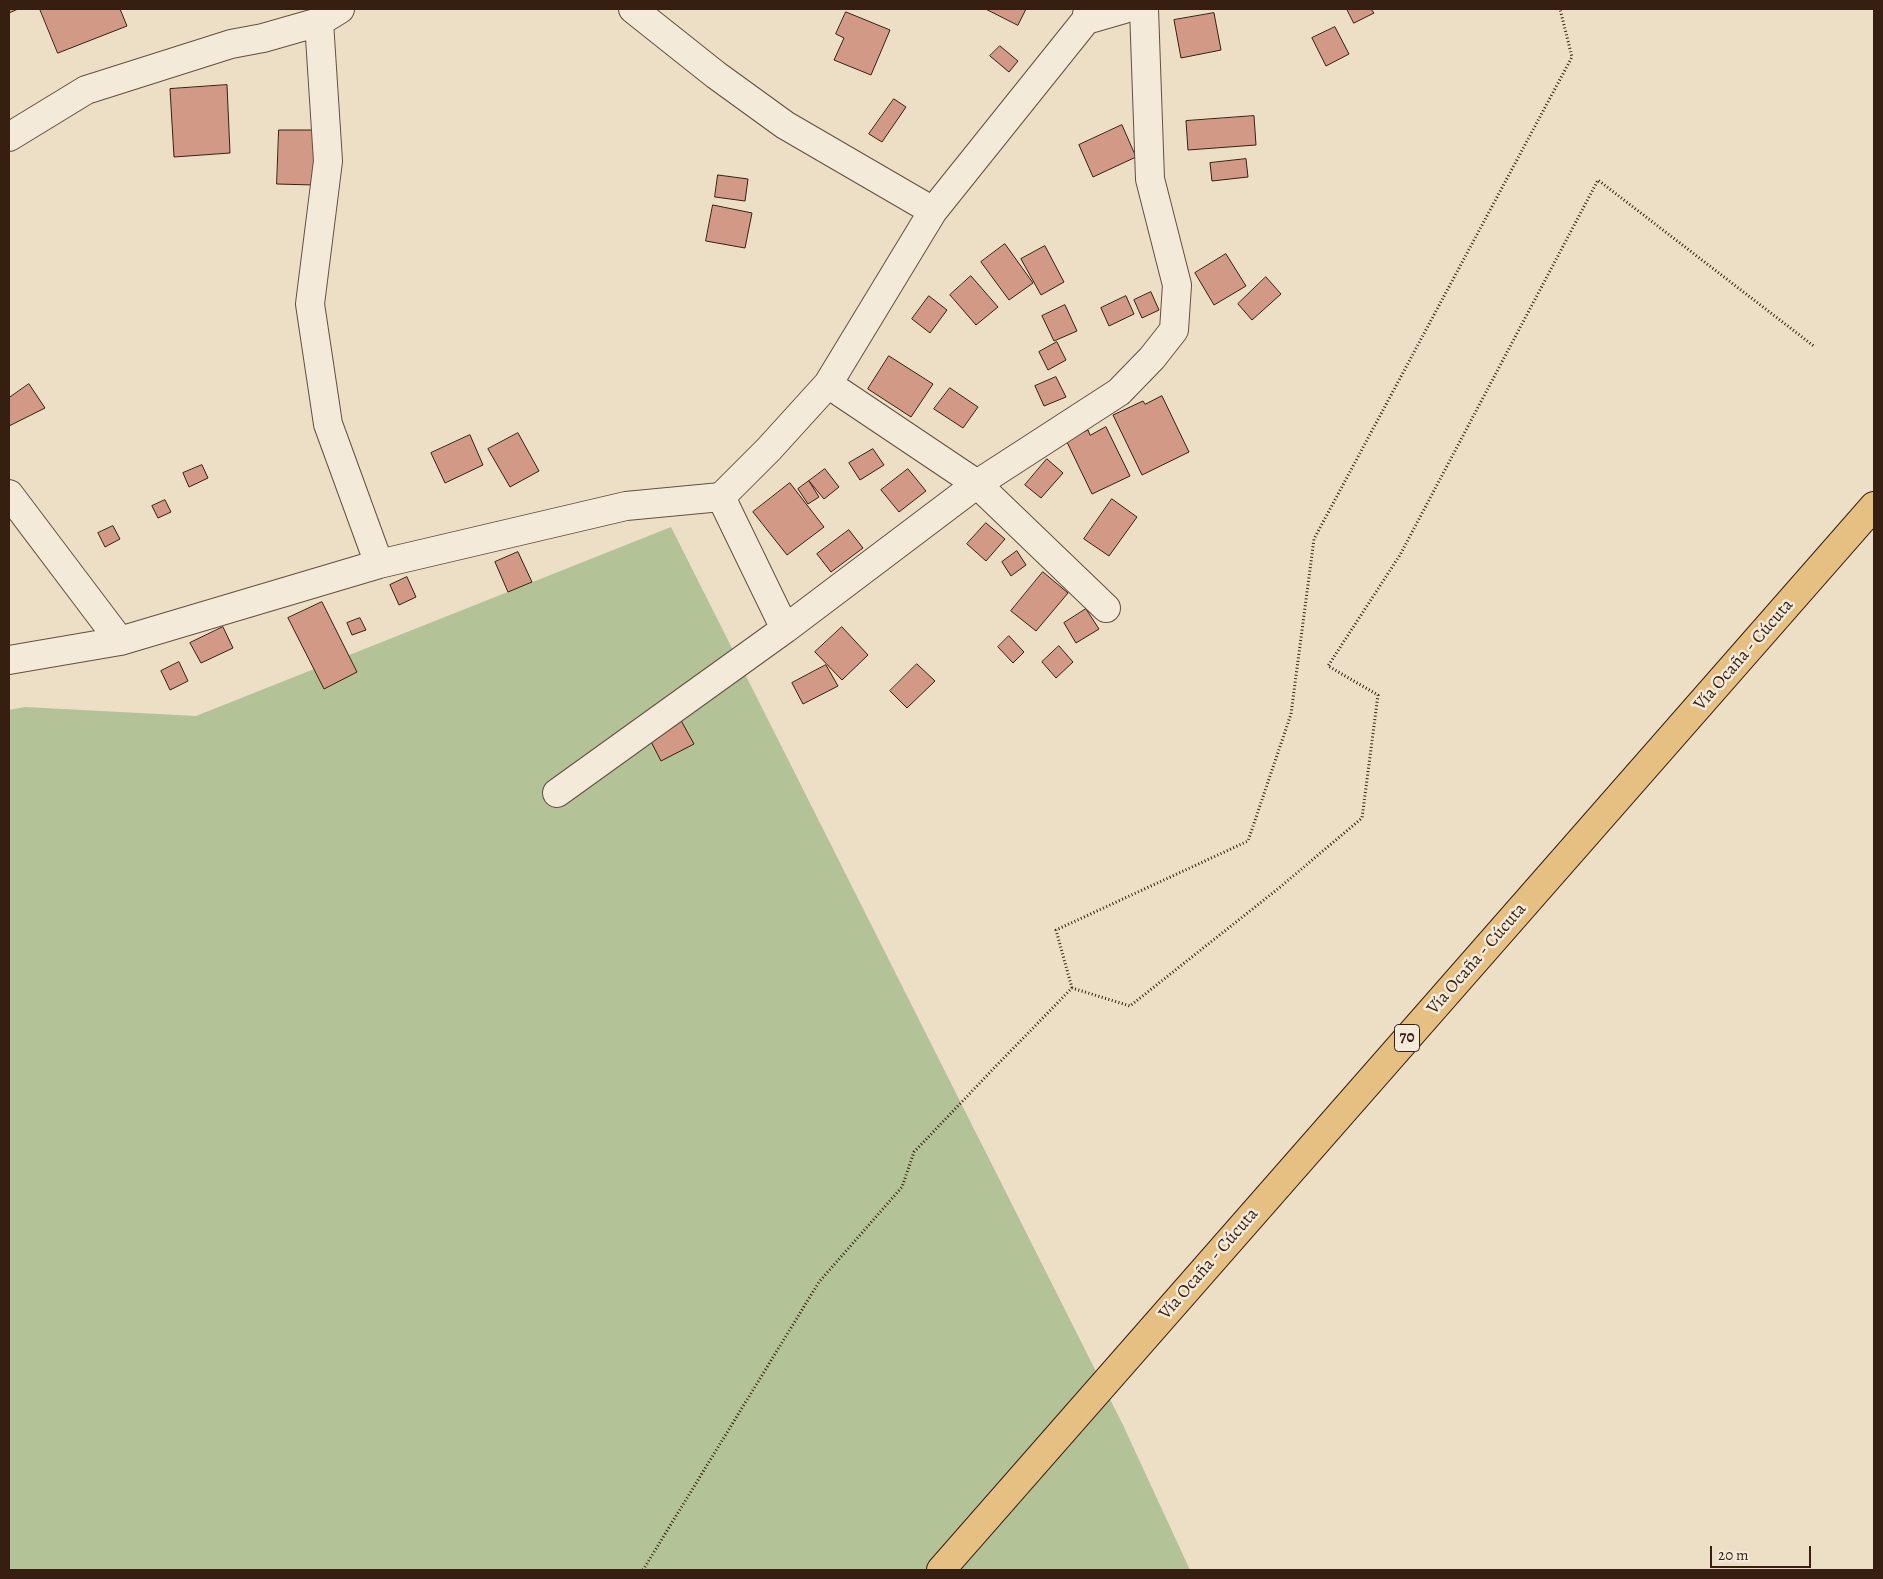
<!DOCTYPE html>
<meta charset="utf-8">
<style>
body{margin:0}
#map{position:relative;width:1883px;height:1579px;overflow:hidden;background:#eddec6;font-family:Alegreya,serif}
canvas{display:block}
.frame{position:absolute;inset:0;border:10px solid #361f11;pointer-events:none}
.scale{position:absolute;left:1710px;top:1546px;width:101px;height:22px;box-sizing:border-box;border:2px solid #361f11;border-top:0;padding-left:6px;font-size:15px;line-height:18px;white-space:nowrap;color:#361f11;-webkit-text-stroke:4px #f3eada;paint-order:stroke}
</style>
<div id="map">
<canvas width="1883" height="1579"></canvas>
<div class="frame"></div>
<div class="scale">20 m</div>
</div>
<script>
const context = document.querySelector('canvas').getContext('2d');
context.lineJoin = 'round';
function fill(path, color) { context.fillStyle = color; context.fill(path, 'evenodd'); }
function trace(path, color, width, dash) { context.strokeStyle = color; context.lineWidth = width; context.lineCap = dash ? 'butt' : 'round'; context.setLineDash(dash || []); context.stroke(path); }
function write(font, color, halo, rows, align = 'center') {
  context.font = font + ' Alegreya,serif'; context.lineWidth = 5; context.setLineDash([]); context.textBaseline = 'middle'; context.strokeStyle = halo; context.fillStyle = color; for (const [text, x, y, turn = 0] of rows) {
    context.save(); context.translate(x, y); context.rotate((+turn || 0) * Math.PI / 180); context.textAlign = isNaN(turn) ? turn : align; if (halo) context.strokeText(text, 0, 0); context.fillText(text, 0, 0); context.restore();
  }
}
const green = new Path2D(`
 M671 527 1123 1425 1190 1570H9V710L25 707 196 716Z`);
const building = new Path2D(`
 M9 9H18L9 13Z
 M40 9H120L127 26 58 53Z
 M986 9H1026L1018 25Z
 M1347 9H1371L1374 13 1354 23Z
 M846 12 890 30 871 75 834 60 844 38 836 34Z
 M1214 13 1221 50 1181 58 1174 20Z
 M1335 27 1349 54 1326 66 1312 38Z
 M1000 46 1018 61 1009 72 990 56Z
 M227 85 230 153 174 157 170 89Z
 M894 99 906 107 882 142 869 134Z
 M1254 116 1256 145 1188 150 1186 121Z
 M1122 125 1136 157 1093 177 1079 145Z
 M279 130H315L314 185 277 184Z
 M1246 159 1248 177 1212 181 1210 163Z
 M718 175 748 179 745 201 715 197Z
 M713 205 752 213 745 248 706 241Z
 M1005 244 1033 283 1009 300 981 262Z
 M1045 246 1064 282 1041 295 1021 259Z
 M1226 254 1246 286 1214 305 1195 273Z
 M971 276 998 307 976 325 950 295Z
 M1266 277 1281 294 1252 320 1238 304Z
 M1151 292 1159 310 1142 318 1134 300Z
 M929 296 947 310 930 333 912 319Z
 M1126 296 1134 314 1109 326 1101 308Z
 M1065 305 1077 331 1054 341 1042 316Z
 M1057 342 1066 360 1048 370 1039 352Z
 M889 356 933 384 911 417 868 389Z
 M1056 377 1066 397 1044 406 1035 386Z
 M29 384 45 408 9 426V398Z
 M950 388 978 407 963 428 934 409Z
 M1162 396 1189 452 1142 475 1113 415 1143 401 1145 404Z
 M1106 427 1130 476 1092 494 1066 440 1088 430 1090 435Z
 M518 433 539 471 510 487 488 449Z
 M470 435 483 465 445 483 431 453Z
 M873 449 884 465 860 480 849 463Z
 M1047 459 1063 473 1041 498 1025 485Z
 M202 465 208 478 189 487 183 473Z
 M825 469 839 487 824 499 809 481Z
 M908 469 926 491 899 512 881 490Z
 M809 481 819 497 808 504 798 489Z
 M790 483 824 527 787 555 753 512Z
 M1112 499 1137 517 1109 556 1084 539Z
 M165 500 171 512 158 518 152 506Z
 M986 523 1005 539 986 561 967 544Z
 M113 526 120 539 105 547 98 533Z
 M849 530 863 548 831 572 817 554Z
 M1017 551 1026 565 1011 576 1002 562Z
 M518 552 532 582 508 592 495 562Z
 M1043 572 1068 593 1036 631 1011 611Z
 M407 577 416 597 399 605 390 585Z
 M322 602 357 672 324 689 288 618Z
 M1086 609 1099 629 1076 643 1064 623Z
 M360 618 366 630 352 635 347 623Z
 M223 627 233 648 201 663 190 643Z
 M842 627 868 655 842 680 815 652Z
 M1009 636 1024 652 1013 663 998 647Z
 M1059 646 1073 662 1056 678 1042 662Z
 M179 662 188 681 170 690 161 671Z
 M917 664 935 681 907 708 890 691Z
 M826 665 838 686 803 704 792 683Z
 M678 715 694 744 661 761 646 732Z`);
const path = new Path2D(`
 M1072 988 1056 930 1248 841 1291 714 1314 539 1572 57 1560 9
 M643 1570 819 1282 902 1187 914 1152 996 1066 1072 988 1130 1006 1279 888 1362 818 1378 695 1328 666 1400 555 1598 180 1815 347`);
const minor = new Path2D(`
 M633 9 716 75 785 125 933 211
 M1086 20 1124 9
 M319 22 328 161 310 304 328 424 379 564
 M9 137 86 90 231 44 263 38 319 22 340 9
 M828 384 977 484 1106 608
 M9 494 120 641
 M721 497 785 629
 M9 660 120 641 379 564 626 506 721 497 769 449 828 384 933 211 1086 20 1088 9
 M557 793 785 629 977 484 1119 392 1152 358 1174 330 1177 285 1150 179 1144 9`);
const primary = new Path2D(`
 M941 1570 1874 506`);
const shields = [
 [1407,1038,25]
];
const shieldNames = [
 ["70",1407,1038]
];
const streetNames = [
 ["Vía Ocaña - Cúcuta",1744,655,-49],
 ["Vía Ocaña - Cúcuta",1477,959,-49],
 ["Vía Ocaña - Cúcuta",1209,1264,-49]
];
fill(green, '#b4c298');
fill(building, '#d39987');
trace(building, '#361f11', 1);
trace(minor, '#644f3e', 30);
trace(primary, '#361f11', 30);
trace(path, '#361f11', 3, [1, 2.5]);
trace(minor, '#f3eada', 28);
trace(primary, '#e6bf83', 28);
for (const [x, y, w] of shields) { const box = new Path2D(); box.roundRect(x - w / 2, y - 13.5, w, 27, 4); context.fillStyle = '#f3eada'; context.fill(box); trace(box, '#361f11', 1); }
write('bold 16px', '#361f11', null, shieldNames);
write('18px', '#361f11', '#f3eada', streetNames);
</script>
